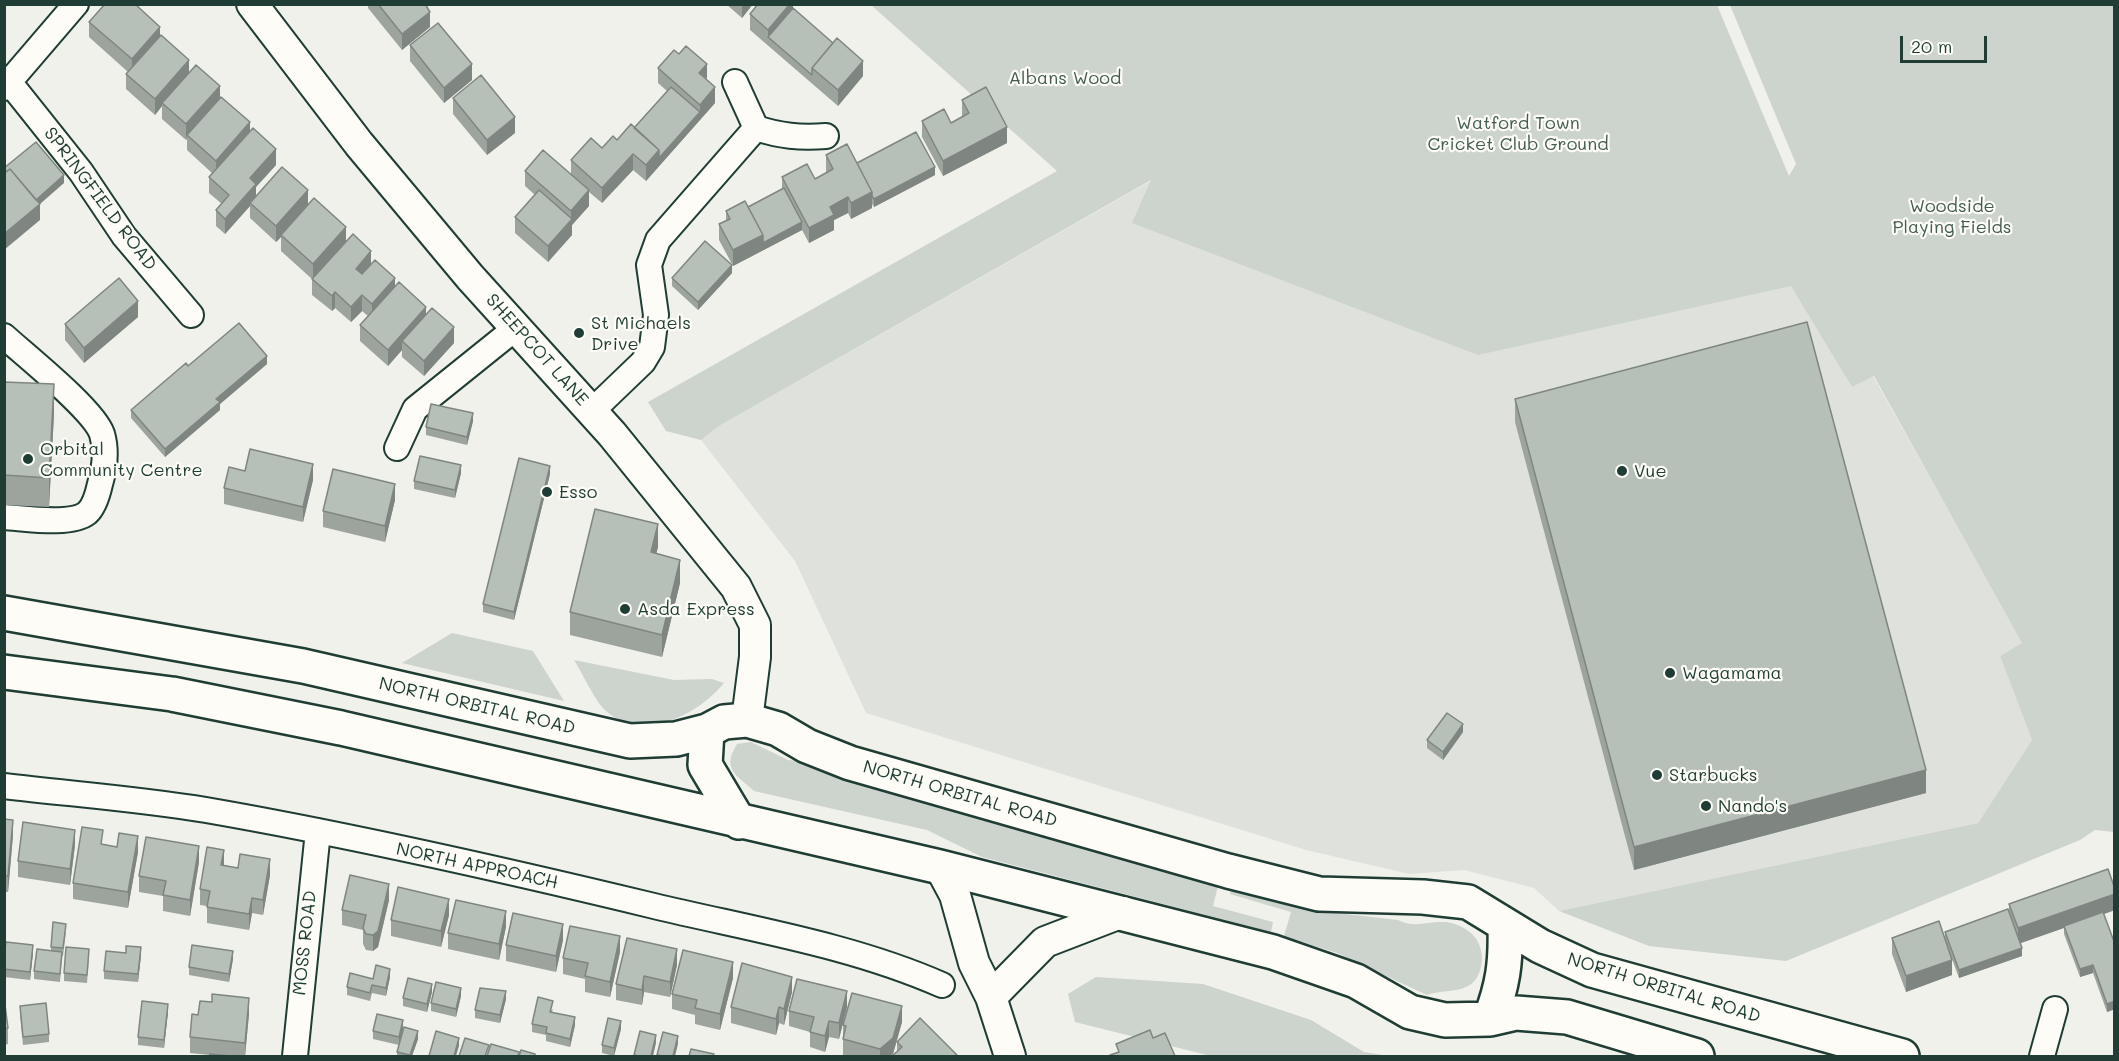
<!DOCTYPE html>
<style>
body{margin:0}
#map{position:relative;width:2119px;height:1061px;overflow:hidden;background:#f0f1eb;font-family:Mali,sans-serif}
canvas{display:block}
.frame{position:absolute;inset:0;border:6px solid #1f3d34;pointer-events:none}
.scale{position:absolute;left:1900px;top:36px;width:87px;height:27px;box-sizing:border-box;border:3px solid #1f3d34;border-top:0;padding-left:8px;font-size:18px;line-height:21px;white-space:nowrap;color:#1f3d34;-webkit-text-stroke:4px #fdfcf7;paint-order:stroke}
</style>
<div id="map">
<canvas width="2119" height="1061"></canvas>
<div class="frame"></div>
<div class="scale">20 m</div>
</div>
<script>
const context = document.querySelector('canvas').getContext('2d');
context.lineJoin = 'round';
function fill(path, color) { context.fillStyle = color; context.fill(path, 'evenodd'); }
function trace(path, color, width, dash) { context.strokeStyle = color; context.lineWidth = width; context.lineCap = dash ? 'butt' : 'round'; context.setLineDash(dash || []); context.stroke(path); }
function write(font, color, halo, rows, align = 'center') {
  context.font = font + ' Mali,sans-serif'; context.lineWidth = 4.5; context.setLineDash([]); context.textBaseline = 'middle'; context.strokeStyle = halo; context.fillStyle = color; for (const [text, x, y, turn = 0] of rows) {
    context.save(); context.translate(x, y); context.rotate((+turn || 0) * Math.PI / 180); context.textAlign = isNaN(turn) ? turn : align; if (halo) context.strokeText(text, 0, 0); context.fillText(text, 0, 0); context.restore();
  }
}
const built = new Path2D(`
 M1184 162 1782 238 1851 386 1873 376 2023 643 2000 656 2032 740 1978 823 1559 911 1534 888 1464 870 1409 874 1306 850 866 713 795 561 701 440 719 426Z`);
const green = new Path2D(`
 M871 5H1717L1789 176 1796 164 1730 5H2114V832L2095 830 2080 840 1786 961 1649 946 1559 911 1978 823 2032 740 2000 656 2022 643 1874 376 1852 387 1791 286 1478 355 1132 223 1151 180 719 426 701 440 666 431 648 402 1057 171Z
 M452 633 533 651 564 701 402 663Z
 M574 660 674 680 712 679 724 683C698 715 643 743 606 711 596 703 583 674 574 660Z
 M751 742 788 760 798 761 1219 882 1213 906 1273 922 1271 932 982 857 927 830 754 791C737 775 721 770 737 744Z
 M1232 885 1337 913 1398 920C1422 933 1443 909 1472 934 1479 941 1482 950 1482 959 1479 998 1449 987 1427 995L1337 953 1284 936 1291 912 1230 894Z
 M1096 977 1203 984 1311 1020 1364 1052 1389 1056H1211L1075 1022 1068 994Z`);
const minor = new Path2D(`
 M735 82 756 128C780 136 800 138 826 136
 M10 83 81 172 124 236 191 315
 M4 88 76 4
 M4 336C26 356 94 410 102 434 107 451 105 467 100 484 98 493 94 507 87 513 71 526 24 518 4 517
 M592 411 643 362 652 347 656 315 649 265 658 240 756 128
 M397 448 415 409 517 327
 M4 786C71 794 139 799 206 810 356 836 505 870 654 906 750 929 851 945 942 985
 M295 1056 318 831
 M2042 1056 2055 1009`);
const tertiary = new Path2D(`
 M252 4 359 144 470 277 612 434 736 587 755 625V657L747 720
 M940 867 955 895 974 963 991 997 1010 1056
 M991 997 1045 942 1123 912`);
const trunk = new Path2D(`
 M4 613 303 666 630 741 676 739 707 731 724 722 747 720 778 729 807 746 850 763 1228 871 1319 894 1423 897 1468 902 1540 946 1592 970 1902 1056
 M4 672 172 694 341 728 940 867 1273 952 1356 981 1410 1012 1445 1020 1490 1019 1516 1013 1567 1017 1697 1056
 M707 731 705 765 739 822
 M1490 1019C1503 985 1506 963 1505 927`);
const wall = new Path2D(`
 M368 4H425L430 27 402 50 368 8Z
 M726 4H753L742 18Z
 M757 4H793V8L863 76 838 106 750 30V14L757 6Z
 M89 22 160 35 189 73 220 98 250 131 276 165 256 187V196L308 204 371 264 426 314 454 343 424 376 402 357V350L388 366 360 341V325L368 316 362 311 351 322 335 308 332 311 312 295V279L281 251V237L276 242 250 218V206L225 234 216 226V210L222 204 209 193V177L213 174 187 150V139L186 140 162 119V106L155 115 126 89V74L128 72 89 37Z
 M410 45 472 80 444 103 410 61Z
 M658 68 707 80 715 103 646 181 633 170 602 203 589 192V206L572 225V235L548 262 515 233V217L535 195 525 186V171L571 174V160L602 148 617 140 634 128 667 91 658 83Z
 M453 98 515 133 487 155 453 114Z
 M962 100 1007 143 943 176 922 137V121L951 123 962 117Z
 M826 155 857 163 935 175 874 207 872 204V208L851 219 848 213 834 220V230L809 243 802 230 733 266 719 240V224L726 221V211L748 207 782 190V177L815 179 827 173 826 171Z
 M732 273 698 310 672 286V278Z
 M138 317 84 363 65 340V324Z
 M267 364 220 404V410L165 457 131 418V410L188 366Z
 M4 382 54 414 49 507 4 505Z
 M1515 399 1926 793 1634 870 1515 422Z
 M473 421 467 445 426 435V427Z
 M245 471 313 480 303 522 224 504V488Z
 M461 473 455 498 414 489V481Z
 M550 474 514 620 483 612V604Z
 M395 500 385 542 323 527V511Z
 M658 547 656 554 680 583 662 657 570 635V612Z
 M1463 732 1443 760 1427 748V740Z
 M4 819 13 835 8 892H4Z
 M75 845 70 885 18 877V861Z
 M103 845 138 852 128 908 73 899V883Z
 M199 862 190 916 163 911V896L139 892V876Z
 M224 865 270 875 263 915 252 913 249 930 207 923V906L200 905V889Z
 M2115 889V910L2104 914 2115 944V1009L2107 1012 2093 973 2080 977 2064 934V928L2021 943 2022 956 1959 978 1945 940V932L2009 912V904Z
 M389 900 378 947 373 951 366 950 363 944V930L342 925V910Z
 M449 915 441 947 391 936V920Z
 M506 927 499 960 448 949V933Z
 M66 932 63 956H62L60 982 34 979V971L51 951V947Z
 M1892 938 1952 975 1906 992 1892 954Z
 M563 940 556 972 506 961V945Z
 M4 947 33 953 30 980 4 977Z
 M620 952 610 997 585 992V979L563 974V958Z
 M141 955 138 982 104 979V971Z
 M89 957 87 983 64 981V973Z
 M233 959 229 982 189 975V967Z
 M677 965 670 997 644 992 642 1005 616 1000V984Z
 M390 977 386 996 372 993 370 1001 347 995V987L373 979Z
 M733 978 720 1030 695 1024V1015L672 1009V994Z
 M432 992 427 1012 403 1006V998Z
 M792 992 784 1025 779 1023 776 1035 731 1023V1007Z
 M461 996 456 1017 431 1011V1003Z
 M4 997 8 1028V1044L4 1045Z
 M506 999 500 1023 475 1018V1010Z
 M20 1006 49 1034V1042L23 1045 20 1014Z
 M847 1007 839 1039 829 1037 825 1052 810 1047V1032L789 1026V1011Z
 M553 1009 552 1012 575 1025 570 1047 546 1041V1035L532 1032V1024Z
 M168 1012 164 1048 138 1045V1037Z
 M249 1014 245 1056H209L210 1055 190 1053V1037L198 1015Z
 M902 1022 893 1054 890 1056H849L843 1055V1025Z
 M403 1028 401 1037 418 1039 412 1056H397V1052L399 1045 373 1039V1031Z
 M621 1029 614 1056 602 1053V1045Z
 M897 1042 957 1056 897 1052Z`);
const shadedWall = new Path2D(`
 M742 4H753L742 18Z
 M786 4H793V16L768 37V30Z
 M430 12V27L402 50V34Z
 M160 27V43L132 75V59Z
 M189 60V76L162 103V106L155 115V99Z
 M863 61V76L838 106V90Z
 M472 64V80L444 103V88Z
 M707 64V79L699 73Z
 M220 86V102L187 135 186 140V124Z
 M715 87V103L646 181V165L659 150 700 112V105Z
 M515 117V133L487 155V140Z
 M250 122V138L216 176V161Z
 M1007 127V143L943 176V161Z
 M276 149V165L256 187V199L250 203V206L225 234V219L250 178Z
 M633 154V170L602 203V188Z
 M935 167V175L874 207V199Z
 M64 175V183L40 204V220L4 250V234L32 203Z
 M308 190V206L281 235V237L276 242V226Z
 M589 190V206L572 225V235L548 262V246L571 221V211Z
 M872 192V208L851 219V203Z
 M848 197V213L834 220V230L809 243V228L830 207Z
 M802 222V230L733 266V250L763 235Z
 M346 227V242L313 280V264Z
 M371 251V267L356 285V269Z
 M732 265V273L698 310V302Z
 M395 278V294L372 320V304Z
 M335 292V308L332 311V296Z
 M362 295V311L351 322V307Z
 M138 301V317L84 363V348Z
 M426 307V322L402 341V350L388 366V350Z
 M454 327V343L424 376V361Z
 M267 356V364L220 404V410L165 457V449L216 399Z
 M54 384V414L49 507V478Z
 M473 413V421L467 445V437Z
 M313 464V480L303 522V507Z
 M461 465V473L455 498V490Z
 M550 466V474L514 620V612Z
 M395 484V500L385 542V526Z
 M658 524V547L651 575V552Z
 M680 560V583L662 657V635Z
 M1463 724V732L1443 760V752Z
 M1926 770V793L1634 870V847Z
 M13 820V835L8 892V876Z
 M75 830V845L70 885V869Z
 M138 836V852L128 908V892Z
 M199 846V862L190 916V900Z
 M224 850V865H221Z
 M270 859V875L263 915V900Z
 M389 884V900L378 947 373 951V935Z
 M2115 894V910L2018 944V928Z
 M252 898V913L249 930V914Z
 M449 899V915L441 947V931Z
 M506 911V927L499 960V944Z
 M563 924V940L556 972V956Z
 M620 936V952L610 997V982Z
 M33 945V953L30 980V972Z
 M141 947V955L138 982V974Z
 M2022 948V956L1959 978V970Z
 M677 949V965L670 997V982Z
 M233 951V959L229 982V974Z
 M1952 960V975L1906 992V976Z
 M733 962V978L720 1030V1014Z
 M2093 965V973L2080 977V969Z
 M390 969V977L386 996V988Z
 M644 976V992L642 1005V990Z
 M792 977V992L784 1025V1009Z
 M432 984V992L427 1012V1004Z
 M461 988V996L456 1017V1009Z
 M506 991V999L500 1023V1015Z
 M847 991V1007L839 1039V1023Z
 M249 998V1014L245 1056V1043Z
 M2115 1001V1009L2107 1012V1004Z
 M168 1004V1012L164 1048V1040Z
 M902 1006V1022L893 1054 890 1056H880V1049Z
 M779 1007V1023L776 1035V1019Z
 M575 1017V1025L570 1047V1039Z
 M403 1020V1028L399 1045V1037Z
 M621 1021V1029L614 1056V1048Z
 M829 1021V1037L825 1052V1036Z
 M418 1031V1039L412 1056H410Z
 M656 1035V1043L653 1056H651Z
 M678 1036V1044L675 1056H673Z
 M459 1038V1046L456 1056H454Z`);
const building = new Path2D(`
 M105 4H135L160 27 132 59 89 22Z
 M378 4H425L430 12 402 34Z
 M758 4H790L768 30 750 14Z
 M793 8 833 43 812 68V75L768 37Z
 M438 23 472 64 444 88 410 45Z
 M161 35 189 60 155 99 126 74Z
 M837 38 863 61 838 90 812 68Z
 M686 46 707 64 699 73 715 87 700 105 658 68 674 50 679 54Z
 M196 65 220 86 186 124 162 103Z
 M481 75 515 117 487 140 453 98Z
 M671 87 700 112 659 158V150L634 128Z
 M986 87 1007 127 943 161 922 121 944 109 951 123 969 113 962 100Z
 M221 97 250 122 216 161 187 135Z
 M631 124 659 150 646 165 633 154 602 188 571 160 591 138 602 148 613 136 617 140Z
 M253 128 276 149 250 178 256 184 225 219 216 210 229 195 209 177Z
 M916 132 935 167 874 199 872 196V192L857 163Z
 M36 142 64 175 36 200 10 169 6 172 4 170V168Z
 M847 144 872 192 851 203 848 197 830 207 834 215 809 228 782 177 807 164 815 179 833 169 826 155Z
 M543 150 589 190 571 211 525 171Z
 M282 167 308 190 276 226 250 203Z
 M10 169 40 204 4 234V173Z
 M784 188 802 222 763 243V235L748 207Z
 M539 190 572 219 548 246 515 217Z
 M314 198 346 227 313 264 281 235Z
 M745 201 763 235 733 250 719 224 730 219 726 211Z
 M353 234 371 251 356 269 362 274 375 260 395 278 372 304 362 295 351 307 335 292 332 296 312 279Z
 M705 241 732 265 698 302 672 278Z
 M119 278 138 301 84 348 65 324Z
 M399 282 426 307 388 350 360 325Z
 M432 308 454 327 424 361 402 341Z
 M1807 322 1926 770 1634 847 1515 399Z
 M239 323 267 356 216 399 220 402 165 449 131 410 186 363 188 366Z
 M4 382 54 384 49 478 4 475Z
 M431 404 473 413 467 437 426 427Z
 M250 449 313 464 303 507 224 488 229 467 245 471Z
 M420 456 461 465 455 490 414 481Z
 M519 458 550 466 514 612 483 604Z
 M333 469 395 484 385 526 323 511Z
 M595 509 658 524 651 552 680 560 662 635 570 612Z
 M1447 713 1463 724 1443 752 1427 740Z
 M4 819 13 820 8 876H4Z
 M23 822 75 830 70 869 18 861Z
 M82 827 103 830 101 844 117 847 119 833 138 836 128 892 73 883Z
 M146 837 199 846 190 900 163 895 166 881 139 876Z
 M207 847 224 850 221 865 238 868 240 854 270 859 263 900 252 898 249 914 207 907 210 891 200 889Z
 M2108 869 2115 889V894L2018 928 2009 904Z
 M350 875 389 884 378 931 373 935 366 934 363 928 366 915 342 910Z
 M398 887 449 899 441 931 391 920Z
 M456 900 506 911 499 944 448 933Z
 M2008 909 2022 948 1959 970 1945 932Z
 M2103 912 2115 944V1001L2107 1004 2093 965 2080 969 2064 926Z
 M513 913 563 924 556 956 506 945Z
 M1939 921 1952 960 1906 976 1892 938Z
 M53 922 66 924 63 948 51 947Z
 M570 926 620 936 610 982 585 976 588 963 563 958Z
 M627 938 677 949 670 982 644 976 642 990 616 984Z
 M6 942 33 945 30 972 4 969V947H5Z
 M192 945 233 951 229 974 189 967Z
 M126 946 141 947 138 974 104 971 106 951 126 953Z
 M66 947 89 949 87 975 64 973Z
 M37 949 62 952 60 974 34 971Z
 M683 950 733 962 720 1014 695 1008 697 1000 672 994Z
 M742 963 792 977 784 1009 779 1007 776 1019 731 1007Z
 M376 965 390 969 386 988 372 985 370 993 347 987 350 973 373 979Z
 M408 978 432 984 427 1004 403 998Z
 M797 979 847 991 839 1023 829 1021 825 1036 810 1032 814 1017 789 1011Z
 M436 982 461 988 456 1009 431 1003Z
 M480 988 506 991 500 1015 475 1010Z
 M852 993 902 1006 893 1038 880 1049 843 1039 846 1026 843 1025Z
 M212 994 249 998 245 1043 190 1037 192 1014 198 1015 200 1001 212 1002Z
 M4 997 8 1028 4 1029Z
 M538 997 553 1001 550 1012 575 1017 570 1039 546 1033 547 1027 532 1024Z
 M142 1001 168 1004 164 1040 138 1037Z
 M46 1003 49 1034 23 1037 20 1006Z
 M377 1014 403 1020 399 1037 373 1031Z
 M608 1018 621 1021 614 1048 602 1045Z
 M920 1018 957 1055 955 1056H892L902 1047 897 1042Z
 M404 1027 418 1031 410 1055 397 1052Z
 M1150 1030 1153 1038 1165 1033 1175 1056H1110V1055L1119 1052 1116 1044Z
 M436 1031 459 1038 454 1056H429Z
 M640 1031 656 1035 651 1056H639L634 1055Z
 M663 1032 678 1036 673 1056H663L657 1055Z
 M465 1038 489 1045 485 1056H459Z
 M491 1044 519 1052 518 1056H487Z
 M691 1049 714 1054 713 1056H689Z
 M521 1050 535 1054V1056H519Z
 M210 1054 230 1056H209Z`);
const markers = [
 [579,333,6,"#1f3d34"],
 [28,459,6,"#1f3d34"],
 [1622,471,6,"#1f3d34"],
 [547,492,6,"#1f3d34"],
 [625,609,6,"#1f3d34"],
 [1670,673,6,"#1f3d34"],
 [1657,775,6,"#1f3d34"],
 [1706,806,6,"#1f3d34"]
];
const parkNames = [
 ["Albans Wood",1065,78],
 ["Watford Town",1518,123],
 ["Cricket Club Ground",1518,144],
 ["Woodside",1952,206],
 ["Playing Fields",1952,227]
];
const streetNames = [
 ["SPRINGFIELD ROAD",100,199,53],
 ["SHEEPCOT LANE",537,350,48],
 ["NORTH ORBITAL ROAD",477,706,13],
 ["NORTH ORBITAL ROAD",960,794,16],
 ["NORTH APPROACH",477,866,12],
 ["MOSS ROAD",305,943,-84],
 ["NORTH ORBITAL ROAD",1664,988,17]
];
const poiNames = [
 ["St Michaels",591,323],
 ["Drive",591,344],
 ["Orbital",40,449],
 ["Community Centre",40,470],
 ["Vue",1634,471],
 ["Esso",559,492],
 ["Asda Express",637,609],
 ["Wagamama",1682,673],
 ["Starbucks",1669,775],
 ["Nando's",1718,806]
];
fill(built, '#dfe2dc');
fill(green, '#cdd3cd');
trace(minor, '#1f3d34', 28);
trace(tertiary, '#1f3d34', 34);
trace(trunk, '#1f3d34', 38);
trace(minor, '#fdfcf7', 24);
trace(tertiary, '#fdfcf7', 30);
trace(trunk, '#fdfcf7', 33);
fill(wall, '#9da49e');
fill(shadedWall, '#7f8681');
fill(building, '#b6bfb8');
trace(building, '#7f8681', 1.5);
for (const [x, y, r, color] of markers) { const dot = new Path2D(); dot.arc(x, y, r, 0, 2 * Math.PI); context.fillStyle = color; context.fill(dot); trace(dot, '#fdfcf7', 2); }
write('18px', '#425b53', '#fdfcf7', parkNames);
write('18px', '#1f3d34', '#fdfcf7', streetNames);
write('18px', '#1f3d34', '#fdfcf7', poiNames, 'left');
</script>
